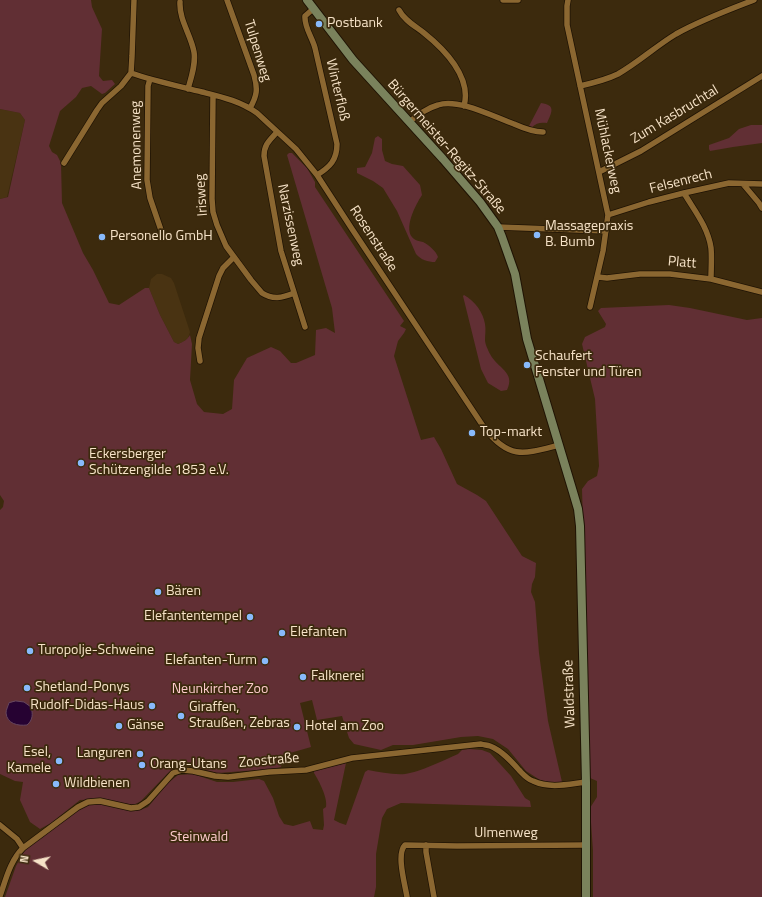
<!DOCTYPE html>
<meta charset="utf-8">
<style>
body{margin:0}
#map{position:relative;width:762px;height:897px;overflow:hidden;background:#3c2a0d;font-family:"Titillium Web",sans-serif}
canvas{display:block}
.north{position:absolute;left:16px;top:841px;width:40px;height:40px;-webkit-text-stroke:3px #3c2a0d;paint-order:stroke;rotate:279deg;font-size:11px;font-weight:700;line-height:16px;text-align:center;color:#f7e3c8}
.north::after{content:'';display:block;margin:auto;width:14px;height:18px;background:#f7e3c8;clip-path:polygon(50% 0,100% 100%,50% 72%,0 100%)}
</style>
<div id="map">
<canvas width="762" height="897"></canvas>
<div class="north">N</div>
</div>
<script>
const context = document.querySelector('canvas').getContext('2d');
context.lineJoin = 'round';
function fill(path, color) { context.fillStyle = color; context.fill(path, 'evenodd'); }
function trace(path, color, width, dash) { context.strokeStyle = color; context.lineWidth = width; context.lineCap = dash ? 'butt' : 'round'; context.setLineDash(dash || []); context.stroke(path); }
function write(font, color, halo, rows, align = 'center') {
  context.font = font + ' "Titillium Web",sans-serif'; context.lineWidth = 3.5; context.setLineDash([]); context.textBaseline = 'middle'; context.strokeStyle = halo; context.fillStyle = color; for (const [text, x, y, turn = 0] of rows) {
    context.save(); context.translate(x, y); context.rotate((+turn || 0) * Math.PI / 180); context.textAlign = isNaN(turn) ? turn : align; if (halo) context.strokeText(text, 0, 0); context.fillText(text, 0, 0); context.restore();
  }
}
const built = new Path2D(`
 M0 109 20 113 25 120 7 197 0 199Z
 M157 274H162L171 278 174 283 190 332 188 338 183 342 178 344 174 342 160 315 149 288 151 279Z`);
const green = new Path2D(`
 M0 0H91L92 7 102 29 99 76 103 81 112 80 115 84 105 93 102 94 91 86 82 88 76 97 60 111 49 146 52 152 57 155 61 163 62 203 83 253 93 270 109 303 119 305 145 288H149L160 315 174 342 178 344C183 342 187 340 190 335L192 344 190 380 197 404 204 412 223 414 232 409 234 380 247 358 271 347 280 351 291 363H296L315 355 316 330 326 328 335 333 332 308 287 155 289 153H292L307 168 315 182V187L404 321 400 326 406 329 404 333 398 341 394 356 421 440 434 437 441 449 457 484 477 495 486 501 522 556 536 563 535 577 532 584 531 592 535 602 539 653 548 721 562 782 551 783 540 780 526 771 508 749 493 739 478 736 461 737 413 745H393L381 750 354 744 349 738 342 716 317 720 312 700 300 703 311 747 283 755 281 767 271 769 218 773 186 765 174 768 167 774 141 801 134 805 100 799 80 800 51 823 40 829 30 822 20 800 23 782 15 781 0 774V510L3 507 4 501 0 495V199L8 197 25 120 20 113 0 109Z
 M541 103C556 105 552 112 547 123 541 122 536 123 532 127L529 126Z
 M751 125H762V143L733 147 710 151 709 149V145L729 138 739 129Z
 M378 136 382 139V150L385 161 392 164 403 166 420 185 422 195C416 204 402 230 414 239 417 241 420 241 423 242 429 245 436 251 438 257L435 262C428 262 421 260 416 254L397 211 383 188 373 181 357 173V168L365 167 372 153 375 138Z
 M464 295C475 301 483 312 485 324 486 329 485 335 485 340 485 344 488 350 490 354 497 368 516 372 507 390L501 391 488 383 481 369 463 296Z
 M669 305 690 308 747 320 762 318V897H593V851L590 808 597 797V781L590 778 582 489 588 481 597 476 599 466 595 399 582 344 585 337 605 327 606 324 598 311 601 308Z
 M470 749 482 750 490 753 511 776 525 798 530 801 531 807 401 803 387 809 382 818 376 854V887L374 897H5L16 866 25 850 77 811 88 805 100 804 133 811 140 810 148 807 168 783 178 775 193 774 217 782H233L259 779 264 781 273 798 279 816 284 824 293 826 310 821 313 829 323 830 324 825 323 809 326 807C328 798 319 781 314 773V771L346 763 334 820 340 823 346 825 365 772 368 770C380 772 393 775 405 774 420 772 444 760 458 754L462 750Z`);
const water = new Path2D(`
 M16 701 24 702 31 707C33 714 33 720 27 725 18 726 7 724 6 713 6 710 8 706 9 703Z`);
const street = new Path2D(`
 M227 0 254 75C258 89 257 96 250 108
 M503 0H518
 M568 0 567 6V25L608 215 603 251 590 307
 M180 2C179 20 191 35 194 52 196 64 191 78 188 89
 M313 9 305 16C304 27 312 37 315 48L337 144C337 160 330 167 317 175
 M399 10C404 20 415 26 424 33 444 49 472 77 464 106
 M131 73C154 81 178 86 202 92 222 97 240 101 257 113L296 149 317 175 352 229 485 429C510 460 524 454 559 445
 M150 79 148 86 147 180 150 198 162 233
 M580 86C593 83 606 80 618 74 639 62 656 46 676 34 701 20 728 10 754 0
 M213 95 212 199 213 212 217 225 226 246 251 280 262 293C273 300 282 298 294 293
 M409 122C418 115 427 108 438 105 458 98 494 117 514 124 523 128 533 132 543 132
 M277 132C270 140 264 144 264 156L281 251 305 327
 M64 163 97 110 102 103 121 86 131 73 132 56 134 0
 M599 172 641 151 762 76
 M743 184 759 203 762 208
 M684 193C694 210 708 227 711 248 712 258 711 268 711 279
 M608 215 649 202 684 193 729 183 762 184
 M498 227 606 231
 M598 277 607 278 640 274H670L711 279 762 292
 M200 361 198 348 199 338 219 276 223 268 234 257
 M0 825 17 839 23 848
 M426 845V852L434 897
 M0 896C6 879 10 861 23 848L78 807 88 802 100 801 131 808 139 807 148 801 173 773 182 770 193 771 215 776 228 777 269 772 306 770 352 758 481 744C484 745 487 745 490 746 501 750 511 761 519 770 523 774 527 779 533 781 550 789 569 784 586 782
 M407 897C405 884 396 854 405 845L457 846 586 845`);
const secondary = new Path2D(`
 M307 0 353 60 443 159 480 202 498 227 502 237 515 274 527 339 573 492 578 509 580 526 586 782V897`);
const markers = [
 [319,24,4,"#88bafc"],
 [537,235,4,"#88bafc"],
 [102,237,4,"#88bafc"],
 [527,365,4,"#88bafc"],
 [472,433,4,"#88bafc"],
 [81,463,4,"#88bafc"],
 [158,592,4,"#88bafc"],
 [250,617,4,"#88bafc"],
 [282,633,4,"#88bafc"],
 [30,651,4,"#88bafc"],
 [265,661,4,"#88bafc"],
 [303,677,4,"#88bafc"],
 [27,688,4,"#88bafc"],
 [152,706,4,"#88bafc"],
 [181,716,4,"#88bafc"],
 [119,726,4,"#88bafc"],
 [297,727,4,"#88bafc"],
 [140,754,4,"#88bafc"],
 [59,761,4,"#88bafc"],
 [142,765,4,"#88bafc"],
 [56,784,4,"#88bafc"]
];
const poiNames = [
 ["Postbank",327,24],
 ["Massagepraxis",545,227],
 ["B. Bumb",545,243],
 ["Personello GmbH",110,237],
 ["Schaufert",535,357],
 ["Fenster und Türen",535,373],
 ["Top-markt",480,433],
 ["Eckersberger",89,455],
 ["Schützengilde 1853 e.V.",89,471],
 ["Bären",166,592],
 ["Elefantentempel",242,617,"right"],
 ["Elefanten",290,633],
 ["Turopolje-Schweine",38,651],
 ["Elefanten-Turm",257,661,"right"],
 ["Falknerei",311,677],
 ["Shetland-Ponys",35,688],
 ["Rudolf-Didas-Haus",144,706,"right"],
 ["Giraffen,",189,708],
 ["Straußen, Zebras",189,724],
 ["Gänse",127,726],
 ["Hotel am Zoo",305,727],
 ["Esel,",51,753,"right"],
 ["Kamele",51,769,"right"],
 ["Languren",132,754,"right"],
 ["Orang-Utans",150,765],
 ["Wildbienen",64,784]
];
const streetNames = [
 ["Tulpenweg",257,51,73],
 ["Winterfloß",337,90,77],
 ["Zum Kasbruchtal",675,115,-31],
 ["Anemonenweg",137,145,-91],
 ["Bürgermeister-Regitz-Straße",446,147,49],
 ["Mühlackerweg",607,151,78],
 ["Felsenrech",681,182,-14],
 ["Irisweg",202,195,-94],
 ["Narzissenweg",290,225,78],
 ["Rosenstraße",373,239,57],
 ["Platt",682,263,5],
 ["Waldstraße",570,694,-92],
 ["Zoostraße",269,761,-5],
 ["Ulmenweg",506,834]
];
const parkNames = [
 ["Neunkircher Zoo",220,690],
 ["Steinwald",199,838]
];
fill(built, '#493312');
fill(green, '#612f34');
fill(water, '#260232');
trace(water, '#65465f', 1);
trace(street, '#1f1304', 7);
trace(secondary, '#1f1304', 10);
trace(street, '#8b6731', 5.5);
trace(secondary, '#7a825c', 8);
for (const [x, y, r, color] of markers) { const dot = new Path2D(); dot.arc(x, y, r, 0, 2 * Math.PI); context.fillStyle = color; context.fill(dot); trace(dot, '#3c2a0d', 1.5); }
write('14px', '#f7e3c8', '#3c2a0d', poiNames, 'left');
write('14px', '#f7e3c8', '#3c2a0d', streetNames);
write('14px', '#fdcacc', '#3c2a0d', parkNames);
</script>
